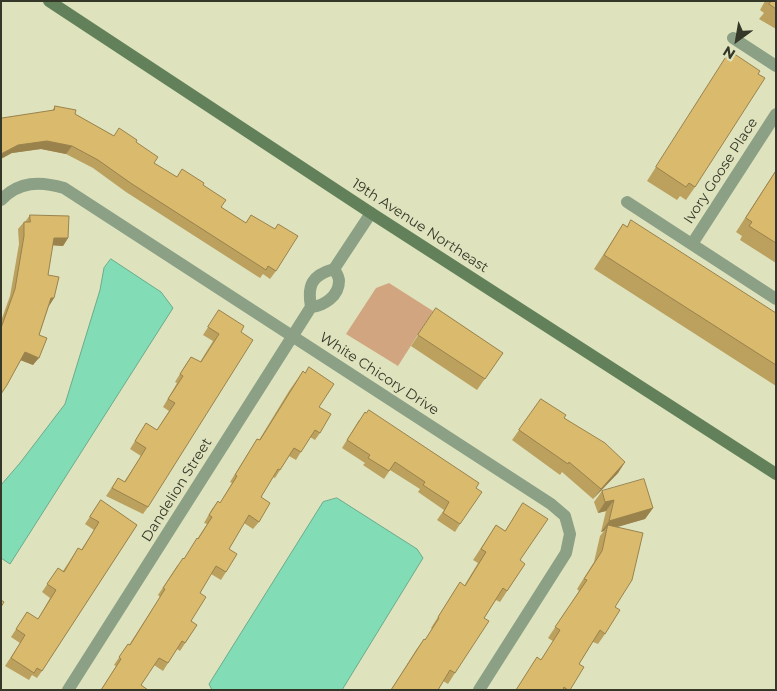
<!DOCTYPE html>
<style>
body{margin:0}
#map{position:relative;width:777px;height:691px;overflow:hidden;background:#dee3be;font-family:Montserrat,sans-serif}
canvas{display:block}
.frame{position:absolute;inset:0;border:2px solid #353728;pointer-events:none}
.north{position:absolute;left:712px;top:15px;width:50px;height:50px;-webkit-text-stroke:4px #dee3be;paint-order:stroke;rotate:212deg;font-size:14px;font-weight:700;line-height:20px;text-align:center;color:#353728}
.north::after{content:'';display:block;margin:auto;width:18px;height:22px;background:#353728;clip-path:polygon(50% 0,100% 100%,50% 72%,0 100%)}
</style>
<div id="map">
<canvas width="777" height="691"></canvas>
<div class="frame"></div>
<div class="north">N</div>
</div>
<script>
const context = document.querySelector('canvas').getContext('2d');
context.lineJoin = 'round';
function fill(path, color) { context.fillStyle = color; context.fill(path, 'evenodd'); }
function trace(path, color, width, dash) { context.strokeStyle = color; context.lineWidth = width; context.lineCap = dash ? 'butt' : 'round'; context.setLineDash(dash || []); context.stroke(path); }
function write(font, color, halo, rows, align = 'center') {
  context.font = font + ' Montserrat,sans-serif'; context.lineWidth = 4.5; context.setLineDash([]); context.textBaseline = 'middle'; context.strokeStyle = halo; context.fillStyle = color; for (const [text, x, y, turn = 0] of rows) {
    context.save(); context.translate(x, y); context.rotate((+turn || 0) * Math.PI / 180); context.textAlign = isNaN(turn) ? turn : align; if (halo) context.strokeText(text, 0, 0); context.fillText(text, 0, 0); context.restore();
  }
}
const green = new Path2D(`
 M389 283 433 311 398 366 346 334 376 288Z`);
const water = new Path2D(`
 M111 259 161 292 173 308 10 564 1 558V485L20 463 65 404 100 290 104 268Z
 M337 498 417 549 423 558 342 690H212L209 684 323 502Z`);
const street = new Path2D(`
 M733 38 776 66
 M1 200C19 181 40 181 64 188L551 504 565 516 570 534 566 553 479 690
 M627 202 776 299
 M692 244 776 114
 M311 307C324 306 339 296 339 281 339 277 336 272 334 269
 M68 690 311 307C307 285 312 275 334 269L371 213`);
const secondary = new Path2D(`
 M49 1 371 213 776 474`);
const wall = new Path2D(`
 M765 1H776V29L759 19 764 13 760 10Z
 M730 51 695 187 686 200 680 196 677 200 647 181Z
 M55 106 75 114 114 136 136 142 154 163 176 177 203 185 221 207 246 223 251 215 276 271 270 279 263 274 260 278 126 192 93 168 66 154 41 149 12 153 2 118 52 111Z
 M776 170V263L740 240 742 236 736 232Z
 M30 215 68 238 63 246 52 245 48 275 54 298 49 306 39 335 33 365 21 360 1 394V321L10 296 19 244 18 229 24 222H25Z
 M623 224 776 313V386L594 269Z
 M436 308 503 353 477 390 411 346Z
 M219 310 241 332 148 507 143 514 106 496 118 478 124 482 141 456 130 449 146 423 157 430 169 411 163 407 177 383 175 382 186 364 191 357 200 362 213 341 203 335Z
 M303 371 319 407 320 433 315 440 310 437 296 460 289 456 275 478 273 477 261 497 259 522 253 529 244 523 229 549 226 572 221 580 211 574 200 593 191 621 197 625 180 651 177 649 163 671 154 665 141 685 148 690H101L116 666 114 665 128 644 129 645 160 597 158 595 177 566 184 559 207 524 204 523 212 509 218 501 220 503 232 483 230 482 252 447 257 439 259 440 289 391Z
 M541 399 564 418 625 462 618 473 593 499 562 472 560 475 512 440Z
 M359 420 476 488 460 524 455 532 437 520 444 510 418 492 420 489 390 470 384 479 363 465 365 463 342 448Z
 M602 491 653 508 645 519 616 527 615 607 605 634 598 644 593 642 579 664 570 690H516L537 657 541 660 553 641 548 638 579 591 577 589 594 562 600 536 604 531 601 532 606 511 598 513 594 502Z
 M101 500 137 525 42 671 37 678 32 675 29 680 5 666 20 643 11 637 27 612 38 619 50 598 42 592 58 568 63 571 78 548 81 550 94 530 85 524Z
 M523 503 519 573 500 602 496 600 486 615 455 673 448 684 443 681 438 690H391L416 650 424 639 425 640 432 629 431 628 460 582 464 586 478 563 473 560 496 525 505 531Z`);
const shadedWall = new Path2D(`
 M47 141 72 146 66 154 41 149 12 153 1 159V154L18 145Z
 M54 238H68L63 246 48 245Z
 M51 298H54L49 306Z
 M25 352 39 358 33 365 20 360Z
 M625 462 618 473 593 499 601 489Z
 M614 500 606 511 598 513 605 502Z
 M653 508 645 519 607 530 608 525 604 531 601 532 609 521Z`);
const building = new Path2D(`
 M772 1H776V9L769 4Z
 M730 51 760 71 758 74 765 78 695 187 689 183 686 187 656 167Z
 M55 106 76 110 75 114 114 136 119 128 137 140 136 142 158 157 154 163 177 177 182 169 204 183 203 185 226 200 221 207 246 223 251 215 275 229 278 224 298 236 276 271 268 266 266 270 132 184 98 160 72 146 47 141 18 145 1 154V117L2 118 54 110Z
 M776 171V243L749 226 752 222 746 218Z
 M30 215 69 216 68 238H54L48 275 59 277 54 298H51L39 335 47 338 39 358 25 352 7 385 1 394V328L15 289 24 236V222H30Z
 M631 220 776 313V365L604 255 623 224 627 227Z
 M436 308 503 353 485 379 418 335Z
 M219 310 244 326 241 332 253 340 148 507 112 488 118 478 125 482 146 448 135 441 146 423 157 430 175 403 168 399 183 376 180 374 191 357 201 362 219 334 208 327Z
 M309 367 334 384 319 407 331 414 320 433 315 430 301 452 294 448 280 470 278 469 261 497 270 503 259 522 249 515 229 549 237 554 226 572 216 566 200 593 206 597 191 621 197 625 185 643 182 641 168 663 159 658 141 685 148 690H101L121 659 119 657 128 644 130 645 165 589 163 588 183 558 184 559 197 538 198 539 212 517 209 515 218 501 220 503 237 476 235 475 257 439 260 440 295 384 303 371 305 373Z
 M541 399 566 415 564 418 605 443 625 462 601 489 569 462 568 464 519 430Z
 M369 410 479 483 476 488 482 492 460 524 443 513 449 502 423 485 425 482 395 462 389 471 368 458 370 455 347 440 365 412 366 413Z
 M644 479 653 508 609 521 614 500 605 502 602 491Z
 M101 500 137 525 42 671 37 668 34 673 11 658 25 635 16 629 27 612 38 619 56 590 47 584 58 568 64 572 78 548 82 550 99 522 90 517Z
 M523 503 548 519 520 560 525 564 507 591 503 588 486 615 484 618 489 621 455 673 450 670 438 690H391L424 639 425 640 439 618 438 617 460 582 465 586 486 552 481 549 496 525 505 531Z
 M608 525 643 533 632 580 615 607 620 610 605 634 600 630 579 664 584 667 570 690H568L564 687 563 690H516L537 657 541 660 560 630 555 627 587 580 584 579 602 551Z
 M1 600 4 602 1 607Z`);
const streetNames = [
 ["Ivory Goose Place",721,171,-57],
 ["19th Avenue Northeast",420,226,33],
 ["White Chicory Drive",379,374,33],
 ["Dandelion Street",177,490,-58]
];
fill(green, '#d1a57f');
fill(water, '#82dcb6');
trace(water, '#6baa8b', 1);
trace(street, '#8ba085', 12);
trace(secondary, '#62815a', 12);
fill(wall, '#bba05e');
fill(shadedWall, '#99824c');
fill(building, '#daba6d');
trace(building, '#99824c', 1);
write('14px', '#353728', '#dee3be', streetNames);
</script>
